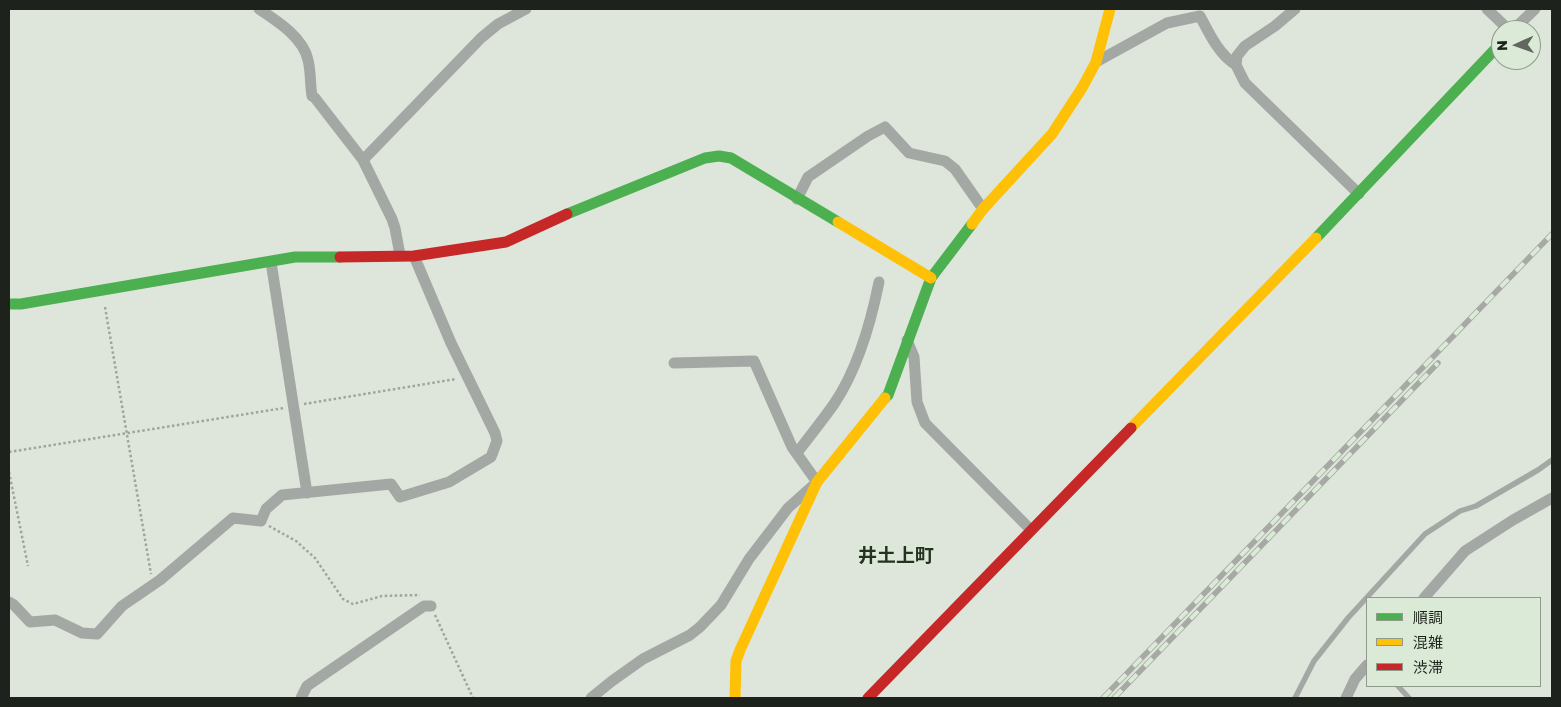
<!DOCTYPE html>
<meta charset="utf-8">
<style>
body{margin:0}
#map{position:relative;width:1561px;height:707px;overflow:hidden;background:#dee6db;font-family:"Golos Text","Noto Sans JP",sans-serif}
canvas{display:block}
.frame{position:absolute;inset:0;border:10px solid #1d231c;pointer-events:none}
.legend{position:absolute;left:1366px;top:597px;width:175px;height:90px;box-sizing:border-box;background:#dbead7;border:1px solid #8f9a8c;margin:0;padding:6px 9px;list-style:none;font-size:15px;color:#1d231c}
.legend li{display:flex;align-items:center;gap:10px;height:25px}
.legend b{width:25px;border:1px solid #8f9a8c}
.north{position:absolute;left:1491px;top:20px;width:50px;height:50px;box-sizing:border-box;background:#dbead7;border:1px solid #8f9a8c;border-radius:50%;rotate:268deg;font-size:14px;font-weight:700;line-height:20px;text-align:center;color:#1d231c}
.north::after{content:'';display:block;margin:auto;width:18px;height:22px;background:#61675f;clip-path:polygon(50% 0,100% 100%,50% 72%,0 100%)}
</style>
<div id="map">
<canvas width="1561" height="707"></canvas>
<div class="frame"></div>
<ul class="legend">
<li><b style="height:6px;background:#4caf50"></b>順調</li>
<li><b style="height:6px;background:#ffc107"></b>混雑</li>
<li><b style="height:6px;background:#c62828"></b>渋滞</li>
</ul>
<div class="north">N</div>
</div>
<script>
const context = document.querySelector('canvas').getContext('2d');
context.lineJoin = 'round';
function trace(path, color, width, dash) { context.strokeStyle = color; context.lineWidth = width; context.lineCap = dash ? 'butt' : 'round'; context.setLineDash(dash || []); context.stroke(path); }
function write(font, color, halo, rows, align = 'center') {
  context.font = font + ' "Golos Text","Noto Sans JP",sans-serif'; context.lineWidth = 4; context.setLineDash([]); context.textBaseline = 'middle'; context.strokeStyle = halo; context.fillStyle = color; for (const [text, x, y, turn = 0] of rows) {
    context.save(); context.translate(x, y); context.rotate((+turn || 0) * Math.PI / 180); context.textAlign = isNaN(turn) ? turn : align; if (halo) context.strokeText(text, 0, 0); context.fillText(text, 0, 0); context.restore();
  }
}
const path = new Path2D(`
 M105 307 151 574
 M304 404 456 379
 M9 452 284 408
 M9 472 28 566
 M269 526 296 541 315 558 343 599 353 604 382 596 420 595
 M435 615 473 698`);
const lane = new Path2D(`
 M1398 686 1409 698
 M1295 698 1314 661 1348 618 1425 534 1460 511 1476 506 1538 470 1552 460`);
const street = new Path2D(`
 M259 9C277 21 303 37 308 60 311 72 310 84 312 96L315 98 363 160 392 219 395 228 400 255
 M1295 9 1275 26 1245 46 1237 56 1236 65 1245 83 1359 194
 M1487 9 1509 30
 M1513 30 1535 9
 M1096 62 1167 23 1200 16C1209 33 1219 55 1236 65
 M363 160 481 38 498 24 526 9
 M797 199 808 177 868 136 885 127 909 153 945 161 955 169 983 209
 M271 262 307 493
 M907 340 914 357 917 402 925 423 1031 530
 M797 453C809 437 822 421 834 404 857 370 871 322 879 282
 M1424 598 1465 551 1513 520 1552 498
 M9 602 14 605 30 622 55 620 82 633 97 634 122 606 160 580 233 518 261 521 266 509 282 495 391 484 400 497 449 482 491 457 497 441 495 433 451 343 414 256
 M301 698 307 686 424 606H431
 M591 698 612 681 643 659 690 635 700 627 721 605 749 559 788 508 817 482 792 447 754 361 674 363
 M1346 698 1355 679 1367 665`);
const fast = new Path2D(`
 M567 214 705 158 719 156 731 158 838 222
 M1316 238 1501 43
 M9 304H21L295 257H340
 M885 398 888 395 931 278 972 224`);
const slow = new Path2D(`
 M838 222 931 278
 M972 224 983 209 1052 134 1082 88 1096 62 1110 9
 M1131 428 1316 238
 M735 698 736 661 740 650 817 482 885 398`);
const jam = new Path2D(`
 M340 257 414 256 506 242 567 214
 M868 698 1131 428`);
const rail = new Path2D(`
 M1103 698 1552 234
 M1114 698 1438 363`);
const quarterNames = [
 ["井土上町",896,556]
];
trace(path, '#a0a39f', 2.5, [2.5, 2.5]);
trace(lane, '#a4a8a4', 5.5);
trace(street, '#a4a8a4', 11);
trace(fast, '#4caf50', 11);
trace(slow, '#ffc107', 11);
trace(jam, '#c62828', 11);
trace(rail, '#a7aaa4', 5.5);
trace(rail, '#dbead7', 4, [11]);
write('bold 19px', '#263123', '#dbead7', quarterNames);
</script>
